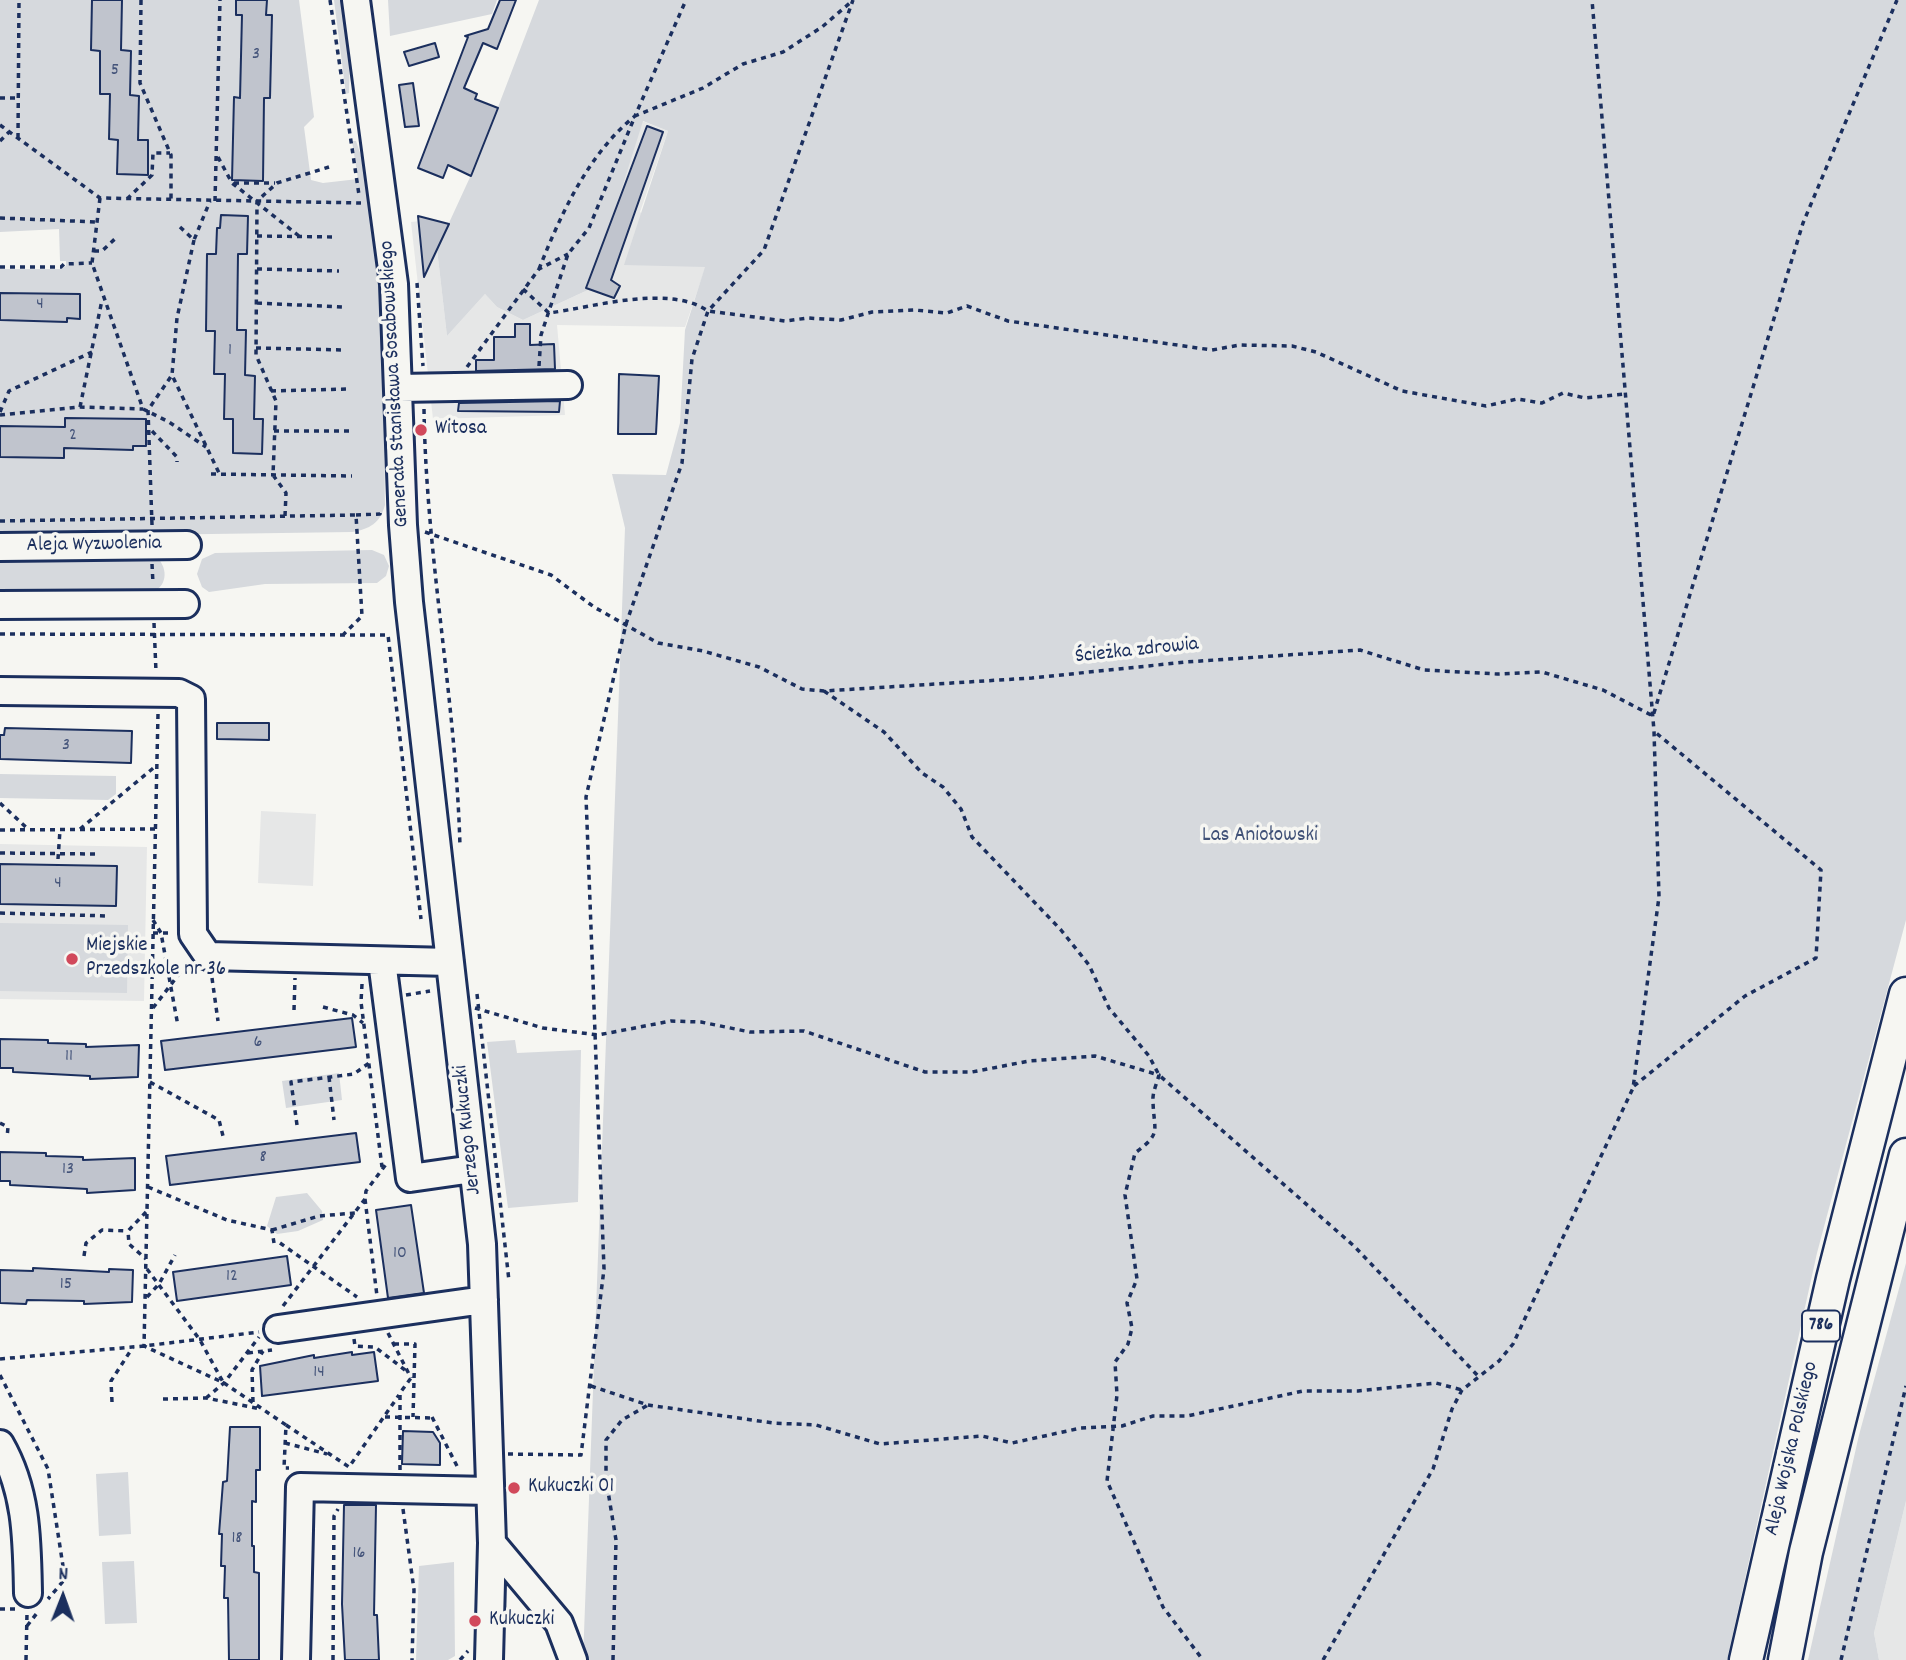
<!DOCTYPE html>
<meta charset="utf-8">
<style>
body{margin:0}
#map{position:relative;width:1906px;height:1660px;overflow:hidden;background:#f6f6f2;font-family:Dekko,sans-serif}
canvas{display:block}
.north{position:absolute;left:28px;top:1562px;width:70px;height:70px;-webkit-text-stroke:5px #f6f6f2;paint-order:stroke;rotate:1deg;font-size:19px;font-weight:700;line-height:28px;text-align:center;color:#1b2f5e}
.north::after{content:'';display:block;margin:auto;width:24px;height:32px;background:#1b2f5e;clip-path:polygon(50% 0,100% 100%,50% 72%,0 100%)}
</style>
<div id="map">
<canvas width="1906" height="1660"></canvas>
<div class="north">N</div>
</div>
<script>
const context = document.querySelector('canvas').getContext('2d');
context.lineJoin = 'round';
function fill(path, color) { context.fillStyle = color; context.fill(path, 'evenodd'); }
function trace(path, color, width, dash) { context.strokeStyle = color; context.lineWidth = width; context.lineCap = dash ? 'butt' : 'round'; context.setLineDash(dash || []); context.stroke(path); }
function write(font, color, halo, rows, align = 'center') {
  context.font = font + ' Dekko,sans-serif'; context.lineWidth = 7; context.setLineDash([]); context.textBaseline = 'middle'; context.strokeStyle = halo; context.fillStyle = color; for (const [text, x, y, turn = 0] of rows) {
    context.save(); context.translate(x, y); context.rotate((+turn || 0) * Math.PI / 180); context.textAlign = isNaN(turn) ? turn : align; if (halo) context.strokeText(text, 0, 0); context.fillText(text, 0, 0); context.restore();
  }
}
const built = new Path2D(`
 M642 121 668 131 640 212 706 266 685 327 557 325 565 415 433 419 411 222 430 220 437 249 447 336 485 294 497 307 523 320 590 289Z
 M261 811 316 814 313 886 258 883Z
 M0 844 147 847 144 1001 0 999Z
 M1906 1501V1660H1879L1874 1633Z`);
const green = new Path2D(`
 M0 0H299L314 117 304 127 311 180 323 183 358 179 352 141H356C395 250 384 389 385 505 380 523 370 529 352 532L0 537V269H61L66 266V261H60L59 229 0 232Z
 M334 0H344L350 39 349 93 346 94Z
 M388 0H497L492 14 390 36Z
 M539 0H1906V920L1817 1253 1727 1660H583L625 528 612 474 666 475 680 423 685 330 705 267 624 265 668 131 643 121 590 289 523 320 497 307 485 294 447 336 437 249 477 162Z
 M372 550 384 555 389 566 386 576 377 583 265 584 209 592 202 587 197 574 202 559 215 553Z
 M0 556 157 557C169 570 167 587 150 594L0 596Z
 M0 774 116 776V794L108 800 0 798Z
 M0 923 128 925 127 993 0 991Z
 M515 1040 517 1053 581 1050 578 1202 508 1208 487 1042Z
 M339 1073 342 1100 286 1108 282 1081Z
 M307 1193 322 1211 323 1220 298 1231 277 1234 267 1226 276 1197Z
 M1906 1263V1501L1874 1633 1879 1660H1808L1859 1435Z
 M128 1472 131 1534 99 1536 96 1474Z
 M134 1561 137 1623 105 1624 102 1562Z
 M454 1562 455 1656 448 1660H416L419 1566Z`);
const building = new Path2D(`
 M92 0H122L121 50 131 51 130 95 139 96 138 140H148V175L117 174 118 140 109 139 110 94H100V51L91 50Z
 M236 0H267L266 15H272L270 98H264L263 181 232 180 234 97 240 98 242 15H236Z
 M500 0H516L497 49 483 43 464 88 477 94 475 99 498 108 471 176 448 165 443 178 418 168 468 37 465 36 488 29Z
 M435 43 439 57 409 66 404 52Z
 M413 83 419 126 405 127 399 85Z
 M647 126 663 132 611 280 620 286 614 298 586 288Z
 M221 215 248 216 247 254H238L237 330H246L245 375 255 376 254 419H263L262 454 233 453V419H224L225 374H214L215 331H206L207 254H216L217 228H220Z
 M418 216 449 224 424 277Z
 M0 293 80 294V319L67 318V322L0 320Z
 M515 324H530V345L554 344 555 369 476 371V360H494V337H515Z
 M619 374 659 376 656 434H618Z
 M560 401 559 412 458 411 459 403Z
 M65 418 146 419V446H133V450L64 448V458L0 457V426L65 427Z
 M217 723H269V740L217 739Z
 M5 728 132 731 131 763 0 759V735H4Z
 M0 864 117 866 116 906 0 904Z
 M352 1018 356 1047 165 1070 161 1041Z
 M0 1039 48 1040V1043L86 1044V1047L139 1045 138 1077 90 1079V1076L13 1072V1068H0Z
 M356 1133 360 1162 170 1185 166 1156Z
 M0 1152 46 1153V1156L83 1157V1160L135 1158V1190L87 1193V1189L10 1185V1181H0Z
 M411 1205 424 1293 388 1298 376 1210Z
 M287 1256 291 1285 177 1301 173 1272Z
 M33 1268 109 1272V1269L133 1270 132 1302 84 1304V1301L27 1300 26 1304 0 1303V1270L33 1271Z
 M352 1352V1355L374 1352 378 1381 262 1396 260 1366 314 1355V1358Z
 M230 1427H260V1470H256V1502L252 1501V1546H254V1572L259 1573V1660H229L228 1598H224L225 1566H221L222 1534H219L223 1482 227 1481Z
 M403 1431 433 1432 440 1443V1465L402 1464Z
 M344 1505H376L374 1615H377L379 1660H345L342 1604Z`);
const path = new Path2D(`
 M141 0 140 83 171 155V200
 M330 0 359 195
 M0 98H18
 M0 125 100 198 361 203
 M18 138 19 0
 M0 141 9 132
 M218 157 232 183 299 236
 M234 183H275
 M100 198 92 263 143 409 169 422 206 447
 M127 199 152 175 153 153H170
 M215 201 220 0
 M0 218 97 222
 M180 227 194 240 210 201
 M257 236 337 237
 M194 240 177 318 172 375 219 473
 M94 251H102L117 237
 M0 267H61L64 264 92 263
 M257 269 339 271
 M539 269C561 214 588 154 635 116L686 0
 M417 283 423 366
 M523 289 549 313C594 307 669 284 708 311L785 321 808 318 841 320 872 312 914 310 947 313 967 306 1008 321 1212 350 1240 345 1292 346 1316 352 1402 391 1486 406 1517 399 1542 403 1563 393 1585 398 1625 394
 M257 303 342 307
 M256 348 345 350
 M539 366 541 335 568 254 589 228 635 116 703 88 743 64 783 52 822 27 851 2
 M467 367 539 269 568 254
 M271 391 347 389
 M80 407 102 300
 M424 409C426 556 456 700 460 847
 M0 412 9 391 92 352
 M0 415 80 407 143 409
 M152 431 177 457V462
 M274 431H350
 M211 474 352 476
 M356 515 380 514V511
 M285 516 286 493 273 475 276 401 256 355 257 201 277 183 329 167
 M0 521 356 515 362 616 343 635
 M152 525 148 410 172 375
 M425 532 551 575 594 607 658 643 703 651 759 667 802 689 824 691 1032 678 1186 662 1360 650 1424 670 1497 674 1542 672 1603 690 1653 716 1803 223 1897 0
 M152 564 153 584
 M154 623 156 672
 M0 634 388 635 421 919
 M824 691 884 732 922 773 943 787 961 809 972 837 1061 930 1089 965 1109 1008 1149 1056 1159 1075 1354 1246 1480 1378
 M158 714 144 1346 224 1383 286 1425 284 1468H289
 M0 803 29 830
 M80 829 157 765
 M0 830 155 829
 M0 853 95 854
 M58 859 60 830
 M0 913 109 916
 M153 920 161 933 178 1026
 M153 933H173
 M212 978 218 1021
 M362 984 361 1002 382 1167
 M477 994 509 1281
 M406 995 430 991
 M323 1007 353 1015 363 1023
 M153 1008 189 961
 M475 1008 543 1028 598 1035 671 1021 701 1022 750 1032 804 1031 925 1072H972L1029 1061 1095 1056 1159 1075C1157 1083 1152 1093 1153 1102 1154 1132 1162 1133 1135 1153L1125 1195 1137 1279 1127 1303 1132 1328 1128 1344 1115 1362 1117 1395 1107 1481 1163 1607 1203 1660
 M294 1010 295 978
 M329 1077 334 1120
 M150 1082 219 1120 223 1136
 M1634 1086 1745 996 1816 958 1821 870 1655 732
 M0 1123 8 1127 7 1138
 M297 1125 291 1082 354 1074 369 1063
 M148 1187 227 1220 272 1230 274 1243
 M365 1199 377 1296
 M146 1212 128 1231 129 1244 146 1259
 M272 1230 319 1216 355 1213
 M280 1243 357 1297
 M84 1256 86 1243 102 1230 128 1231
 M147 1269 200 1340 223 1382
 M147 1297 159 1284 175 1255
 M283 1306 365 1199 366 1191 387 1163
 M388 1333 411 1378
 M354 1339 355 1346 375 1347 405 1370
 M394 1344H415L413 1417
 M248 1353 272 1350
 M0 1359 144 1346 259 1332
 M0 1375 48 1469 65 1579 48 1599
 M591 1386 648 1405 773 1423 816 1425 880 1444 982 1436 1012 1443 1081 1428 1122 1426 1153 1416H1187L1303 1391H1358L1436 1383 1462 1390
 M206 1398 224 1383 259 1337
 M163 1399 206 1398 261 1409
 M112 1402 111 1381 133 1347
 M253 1402 252 1370 263 1351
 M385 1417 435 1418
 M432 1417 458 1468
 M286 1425 349 1467 399 1395
 M285 1443 327 1454
 M508 1454 581 1455 604 1269 586 797 626 624 682 463 692 359 708 311 764 250 853 0
 M400 1470V1393L411 1378
 M403 1509 414 1590 412 1660
 M0 1609H15
 M27 1626 37 1613
 M26 1660 27 1613
 M333 1660 334 1516 338 1509
 M460 1660 468 1651
 M613 1660 616 1540 606 1479V1440L622 1420 648 1405
 M1323 1660 1433 1469 1452 1409 1462 1390 1499 1361 1513 1344 1633 1088 1659 897 1654 731 1592 0
 M1841 1660 1906 1386`);
const minor = new Path2D(`
 M356 0 394 284 403 525 409 602 482 1244 492 1543 489 1660
 M399 388 568 385
 M0 547 187 545
 M0 605 185 604
 M0 691 179 693 191 699 193 934 208 956 450 962
 M382 961 410 1178 473 1169
 M278 1329 484 1300
 M0 1444C27 1491 27 1540 28 1593
 M492 1543 559 1623 573 1660
 M296 1660 300 1487 490 1491`);
const major = new Path2D(`
 M1746 1660 1833 1279 1906 994
 M1785 1660 1806 1552 1906 1155`);
const markers = [
 [421,430,7,"#d1495b"],
 [72,959,7,"#d1495b"],
 [514,1488,7,"#d1495b"],
 [475,1621,7,"#d1495b"]
];
const numberNames = [
 ["3",256,56],
 ["5",115,72],
 ["4",40,306],
 ["1",230,352],
 ["2",73,437],
 ["3",66,747],
 ["4",58,885],
 ["6",258,1044],
 ["11",69,1058],
 ["8",263,1159],
 ["13",68,1171],
 ["10",400,1255],
 ["12",232,1278],
 ["15",66,1286],
 ["14",319,1374],
 ["18",237,1540],
 ["16",359,1555]
];
const shields = [
 [1821,1326,38]
];
const shieldNames = [
 ["786",1821,1326]
];
const streetNames = [
 ["Generała Stanisława Sosabowskiego",396,384,-93],
 ["Aleja Wyzwolenia",94,546,-1],
 ["Ścieżka zdrowia",1137,652,-6],
 ["Jerzego Kukuczki",469,1130,-96],
 ["Aleja Wojska Polskiego",1793,1449,-77]
];
const poiNames = [
 ["Witosa",435,430],
 ["Miejskie",86,947],
 ["Przedszkole nr 36",86,971],
 ["Kukuczki 01",528,1488],
 ["Kukuczki",489,1621]
];
const parkNames = [
 ["Las Aniołowski",1260,837]
];
fill(built, '#e6e7e7');
fill(green, '#d6d9dd');
fill(building, '#c0c4cd');
trace(building, '#1b2f5e', 2);
trace(minor, '#1b2f5e', 32);
trace(major, '#1b2f5e', 37);
trace(path, '#1b2f5e', 3.5, [5, 5]);
trace(minor, '#f6f6f2', 26);
trace(major, '#f6f6f2', 32);
for (const [x, y, r, color] of markers) { const dot = new Path2D(); dot.arc(x, y, r, 0, 2 * Math.PI); context.fillStyle = color; context.fill(dot); trace(dot, '#f6f6f2', 2.5); }
write('18px', '#44547a', null, numberNames);
for (const [x, y, w] of shields) { const box = new Path2D(); box.roundRect(x - w / 2, y - 15.5, w, 31, 5); context.fillStyle = '#f6f6f2'; context.fill(box); trace(box, '#1b2f5e', 2); }
write('bold 19px', '#1b2f5e', null, shieldNames);
write('21px', '#1b2f5e', '#f6f6f2', streetNames);
write('21px', '#1b2f5e', '#f6f6f2', poiNames, 'left');
write('21px', '#405177', '#f6f6f2', parkNames);
</script>
